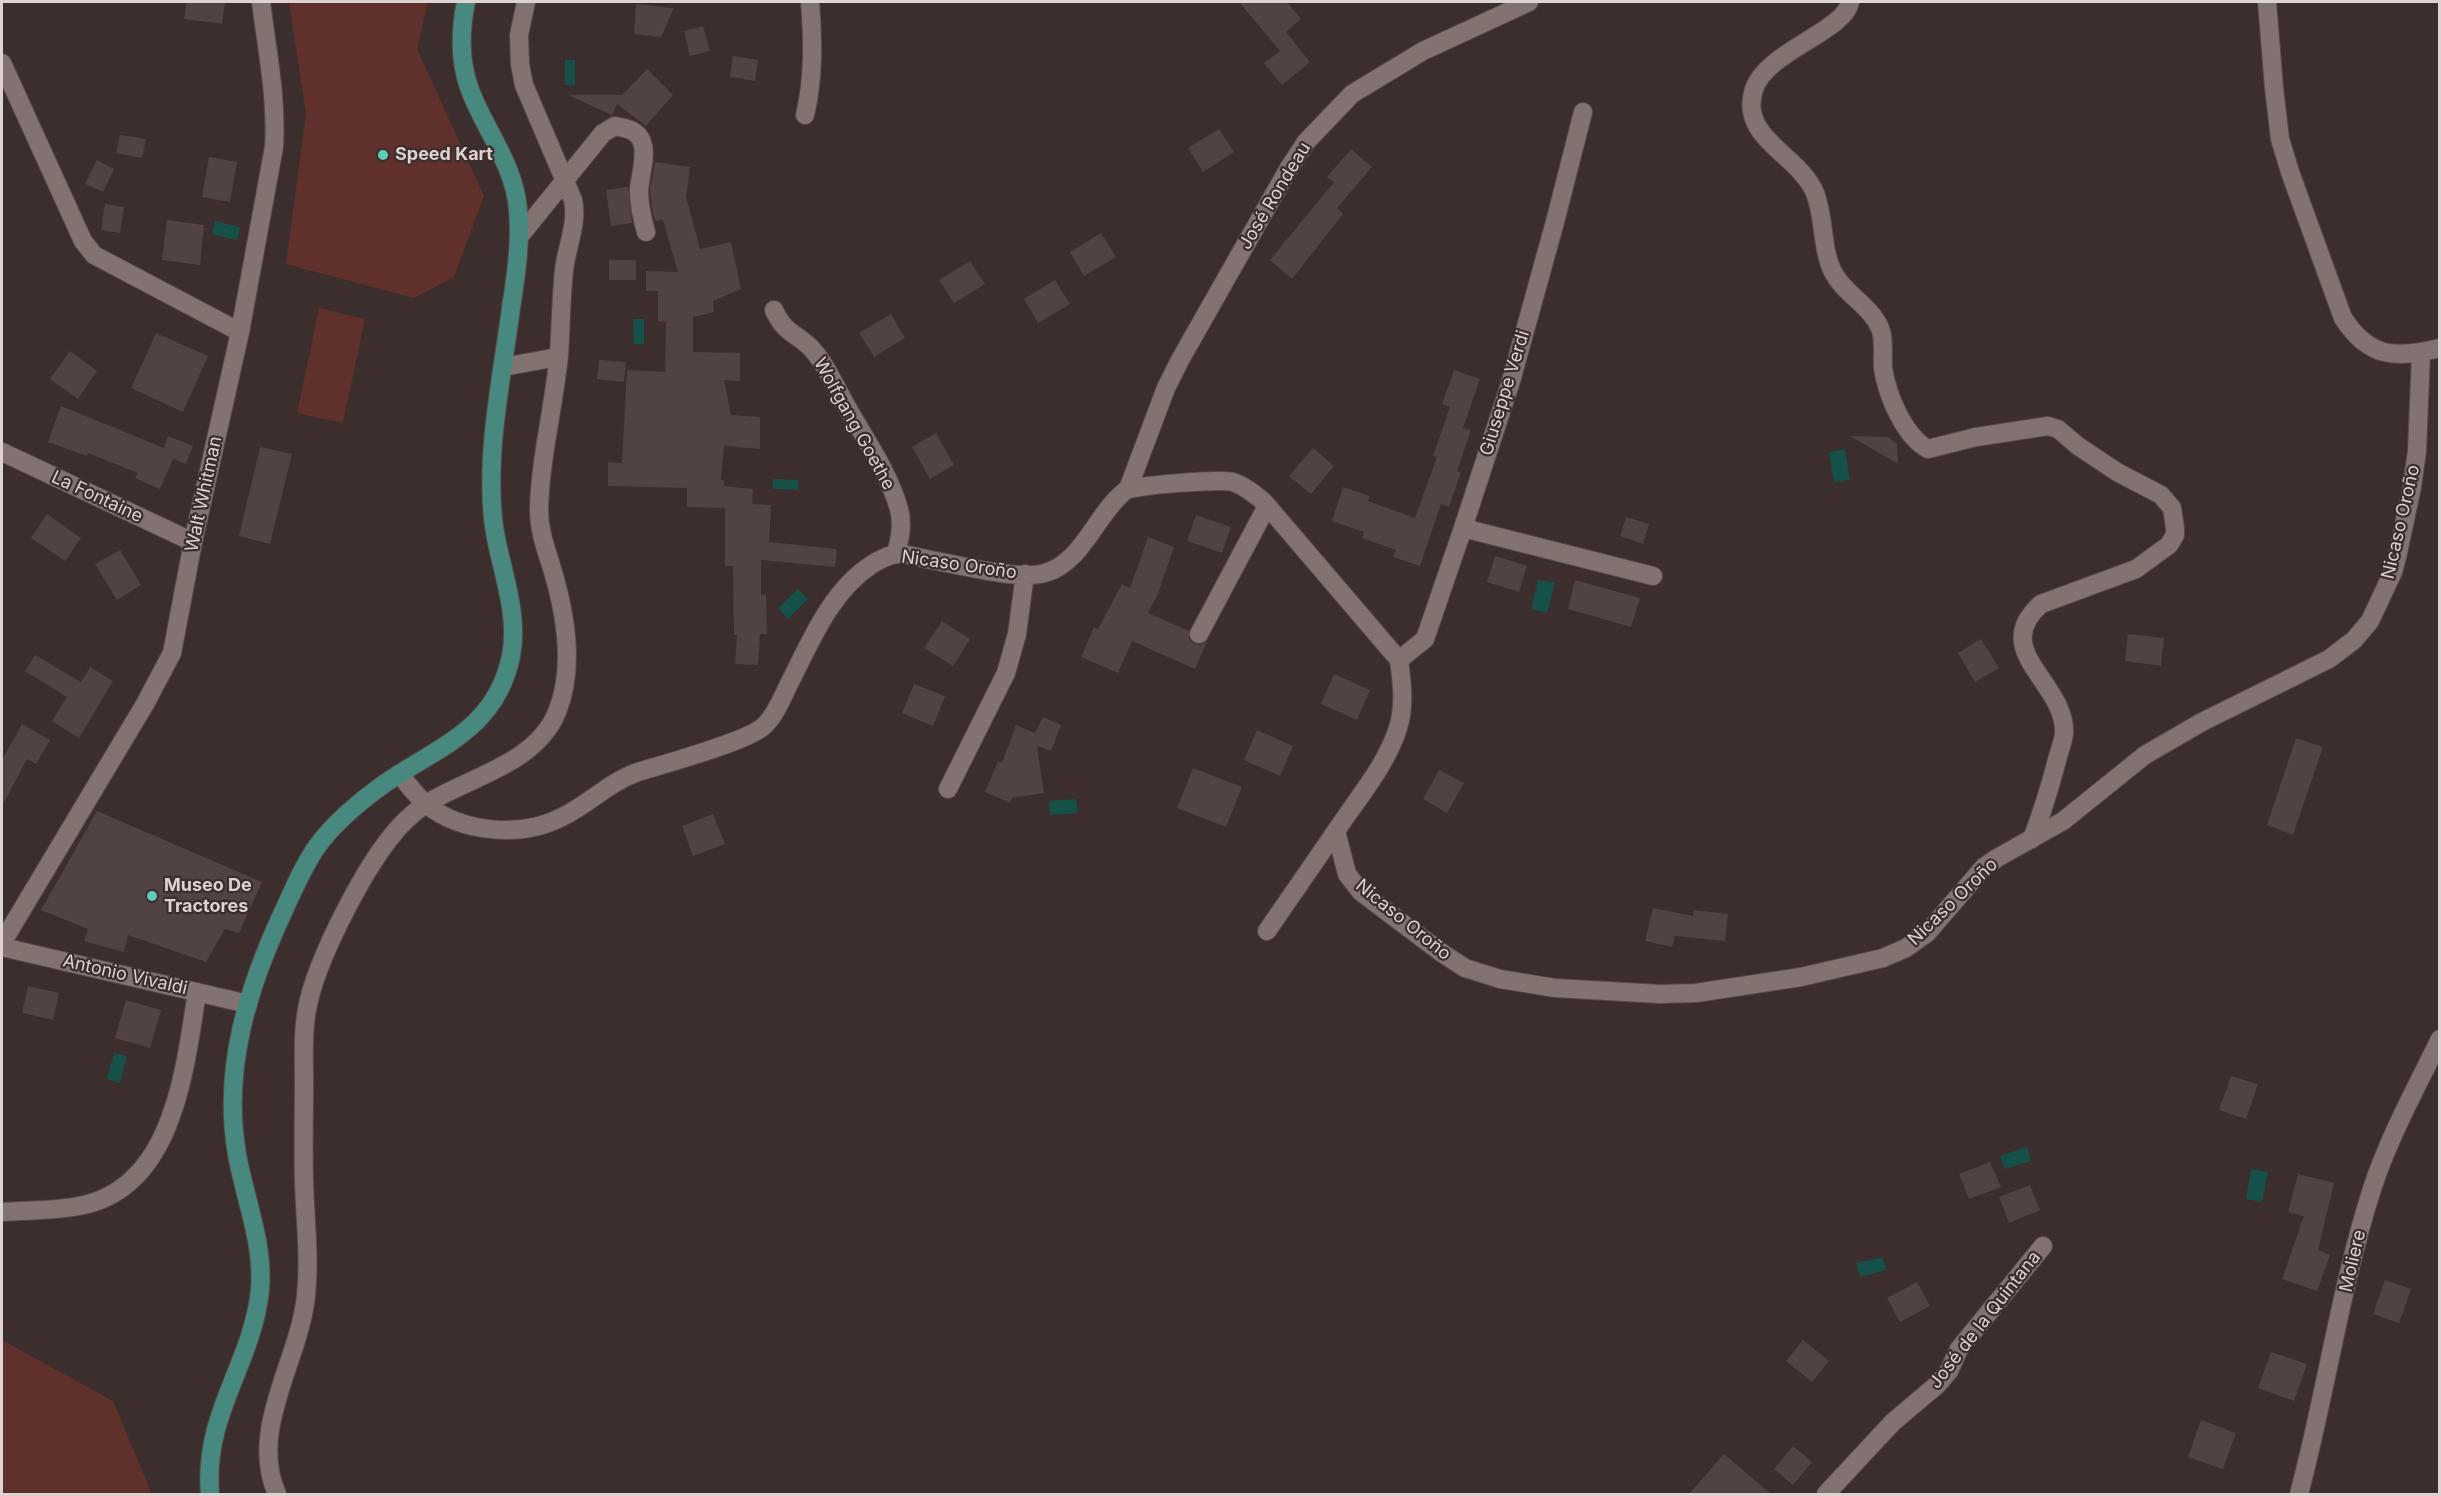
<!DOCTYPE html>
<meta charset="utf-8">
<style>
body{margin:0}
#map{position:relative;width:2441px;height:1496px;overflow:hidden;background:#3b2e2c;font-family:Inter,sans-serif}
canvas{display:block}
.frame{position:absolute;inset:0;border:3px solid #dcd3d2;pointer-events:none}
</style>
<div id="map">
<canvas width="2441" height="1496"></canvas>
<div class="frame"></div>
</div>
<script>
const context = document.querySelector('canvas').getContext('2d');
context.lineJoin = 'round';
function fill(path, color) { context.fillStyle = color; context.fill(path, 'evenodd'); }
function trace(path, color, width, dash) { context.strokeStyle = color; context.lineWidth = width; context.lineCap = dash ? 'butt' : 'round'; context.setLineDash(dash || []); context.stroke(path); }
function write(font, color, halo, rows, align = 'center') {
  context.font = font + ' Inter,sans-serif'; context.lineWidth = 4.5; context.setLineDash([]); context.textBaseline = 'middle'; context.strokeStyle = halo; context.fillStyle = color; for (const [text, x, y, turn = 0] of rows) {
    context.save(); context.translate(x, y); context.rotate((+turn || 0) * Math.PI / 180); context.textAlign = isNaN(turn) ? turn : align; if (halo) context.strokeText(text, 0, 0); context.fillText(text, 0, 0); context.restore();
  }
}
const green = new Path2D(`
 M289 2H428L417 49 484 196 454 277 414 298 286 264 306 114Z
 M319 308 365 319 343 423 297 413Z
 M2 1340 113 1401 152 1494H2Z`);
const water = new Path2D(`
 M565 60H575V85H565Z
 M215 221 240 227 237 240 212 234Z
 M633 319H644V344H634Z
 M1845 449 1850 480 1834 482 1829 452Z
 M773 479 798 480V490L773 489Z
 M1538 580 1555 583 1547 613 1531 609Z
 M798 589 808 599 788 619 778 608Z
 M1076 799 1078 813 1050 815 1049 801Z
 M114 1053 127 1056 120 1083 107 1079Z
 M2027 1147 2031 1161 2005 1169 2000 1156Z
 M2251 1169 2268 1172 2262 1202 2246 1199Z
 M1883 1257 1886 1270 1860 1277 1856 1263Z`);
const building = new Path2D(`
 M187 2H225L222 24 184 19Z
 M1239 2H1287L1301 19 1286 32 1310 62 1282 85 1264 63 1280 51Z
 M636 4 674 8 661 37 634 34Z
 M703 26 710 51 690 56 684 31Z
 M733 56 758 60 755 81 730 77Z
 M647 69 673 95 646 126 617 104 612 115 568 95H622Z
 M1219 129 1234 152 1203 172 1188 148Z
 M120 135 146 139 142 158 116 153Z
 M1351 149 1372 167 1337 208 1343 214 1292 279 1270 260 1334 182 1327 177Z
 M209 157 237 162 230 202 202 197Z
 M97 160 114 169 103 192 85 184Z
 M655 162 690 167 686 197 700 249 731 242 741 289 713 301 714 312 693 317V352L740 353V381L724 380 731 415 760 417V449L724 446 721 480H724V486L753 489 752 504 771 505 769 542 837 549 835 567 761 560V595H766L767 634H760L758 665 735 664 737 635H734L733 566H725V508L687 507V488L608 486V462L622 463 627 370 665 372 666 322 658 321V291H646V271L678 272 663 220 655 221 653 214 650 190Z
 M628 187 632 223 611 226 606 190Z
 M105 204 124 207 120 233 101 230Z
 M167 220 204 225 200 265 162 260Z
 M1101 233 1116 257 1084 276 1070 252Z
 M609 260H636V280H609Z
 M970 261 985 284 954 303 939 280Z
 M1055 280 1070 304 1038 323 1024 299Z
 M891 314 905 338 874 357 859 333Z
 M156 333 208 356 183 412 131 388Z
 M70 351 97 371 78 399 50 379Z
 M599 360 626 362 624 382 597 379Z
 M1454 370 1480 379 1463 428 1471 430 1457 471 1461 472 1449 507 1441 504 1420 566 1393 557 1396 550 1362 538 1364 532 1332 521 1343 487 1370 496 1368 501 1415 518 1437 457 1433 456 1450 407 1442 404Z
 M61 406 164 448 168 436 193 446 186 464 173 459 160 489 135 478 138 473 88 453 87 456 48 442Z
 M936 433 954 465 930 479 912 447Z
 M1850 436 1888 437 1897 444 1898 464Z
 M260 447 292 454 270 544 239 536Z
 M1313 448 1334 466 1311 494 1289 476Z
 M47 514 81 538 65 561 31 538Z
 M1196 515 1231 527 1222 553 1187 541Z
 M1626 517 1649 524 1643 544 1620 536Z
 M1148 537 1174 547 1157 596 1148 613 1189 631V639L1194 644 1200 645 1207 642 1195 669 1132 641 1118 673 1081 657 1094 627 1098 629 1122 584 1130 588Z
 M120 550 141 585 117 600 95 564Z
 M1495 556 1527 566 1519 592 1487 582Z
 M1575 580 1640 598 1631 627 1568 609Z
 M942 621 970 639 953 666 924 648Z
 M2128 634 2164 638 2161 666 2125 661Z
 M1981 639 1999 668 1975 682 1958 653Z
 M35 655 81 682 90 667 113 681 79 738 52 721 67 697 25 671Z
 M1334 674 1370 690 1357 720 1321 704Z
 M914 684 945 696 933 726 902 713Z
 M1043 717 1061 725 1051 751 1037 746 1044 793 1012 798 1010 803 985 792 998 761 1002 763 1016 725 1035 733Z
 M22 724 50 740 36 764 27 759 2 806V760Z
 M1257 730 1293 746 1280 776 1244 760Z
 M2296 738 2323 747 2293 835 2267 825Z
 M1193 768 1242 787 1226 827 1177 808Z
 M1439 770 1464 783 1447 813 1423 799Z
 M97 811 262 882 239 933 225 929 206 962 128 935 124 952 84 941 88 929 41 910Z
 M713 814 725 844 693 856 682 826Z
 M1653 908 1693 916 1694 910 1728 914 1725 941 1675 936 1672 947 1645 941Z
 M28 986 59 993 53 1020 22 1013Z
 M126 1000 161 1010 150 1048 115 1038Z
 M2231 1076 2258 1084 2246 1119 2219 1110Z
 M1990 1162 2001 1187 1969 1199 1959 1174Z
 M2298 1174 2334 1183 2318 1250 2330 1255 2317 1291 2282 1279 2304 1216 2288 1212Z
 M2030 1185 2040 1210 2009 1223 1999 1197Z
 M2385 1280 2411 1289 2399 1323 2373 1314Z
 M1917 1282 1930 1306 1900 1322 1887 1298Z
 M1803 1340 1829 1361 1812 1382 1786 1361Z
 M2271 1352 2307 1364 2294 1401 2258 1388Z
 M2201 1420 2236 1433 2223 1469 2188 1457Z
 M1793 1446 1812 1462 1793 1485 1774 1469Z
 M1724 1454 1771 1494H1689Z`);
const minor = new Path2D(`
 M1850 2C1845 31 1767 51 1754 89 1738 138 1799 154 1815 193 1825 218 1821 248 1833 272 1844 294 1870 305 1880 328 1885 340 1882 355 1883 368 1887 395 1904 436 1928 449L1976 437 2048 426 2058 429 2078 446 2117 472 2161 495 2172 508 2175 528V535L2169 545 2136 569 2041 604C1988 651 2067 683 2064 734 2063 742 2059 752 2057 760 2050 787 2042 813 2032 839
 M2267 2 2274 88 2280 139 2290 172 2343 318C2369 358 2395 359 2440 348
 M2 63 83 241 94 255 240 332
 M805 115C814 77 813 40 810 2
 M519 237 603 133 615 126C626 128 638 130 642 142 647 155 640 176 639 190 639 205 642 218 646 232
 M774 310C785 334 795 332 811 348 826 364 836 388 847 407 865 439 889 473 899 509 903 525 900 538 896 554
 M503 367 558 357
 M2 452 193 542
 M1128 489 1166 388 1180 360 1289 168 1306 142 1352 94 1423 51 1529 2
 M1463 528 1653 576
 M1199 634 1267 506
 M1399 660 1425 639 1463 528 1511 381 1555 222 1583 112
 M399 774C408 784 417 797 427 805 463 833 522 838 562 817 589 804 609 782 638 772 664 764 750 741 765 725 776 714 782 698 789 684 810 643 830 592 871 565 877 561 888 556 895 554 904 553 917 557 926 559 955 564 1019 581 1045 573 1083 562 1096 514 1125 491 1133 485 1220 479 1233 482 1245 486 1254 494 1264 502L1399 660C1402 682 1405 706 1398 728 1386 766 1357 799 1336 831L1347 874 1361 892 1442 953 1465 968 1500 979 1555 988 1660 994 1696 993 1801 977 1883 958 1906 948 1927 933 1984 867 1997 858 2063 821 2145 755 2202 722 2329 659 2354 640 2370 621 2393 572 2398 553 2412 487 2417 451 2421 353
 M948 789 1006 673 1017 634 1025 574
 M1267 931 1336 831
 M2 943 145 704 172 653 193 542 240 332 274 147C277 98 267 50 261 2
 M2 947 248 1004
 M2 1212C27 1210 54 1211 79 1206 174 1189 185 1068 197 992
 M277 1494C248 1429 300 1360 306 1295 310 1257 305 1219 304 1181 303 1148 304 1114 304 1081 304 1052 302 1025 310 996 322 951 361 875 390 838 400 825 412 813 426 804 469 777 536 764 557 712 575 668 566 616 553 572 547 551 539 533 539 510 540 459 554 406 559 355 561 326 561 298 564 270 567 245 578 224 573 200L524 85 520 64 519 35 526 2
 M1826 1494 1893 1422 1938 1384 1949 1371 1959 1349 2043 1246
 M2299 1494C2326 1393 2340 1289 2372 1189 2389 1137 2416 1088 2440 1039`);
const major = new Path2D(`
 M210 1494C203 1414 252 1365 260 1290 264 1243 245 1200 237 1154 222 1069 248 987 284 910 294 888 304 865 318 845 336 821 359 802 384 784 437 747 496 730 511 656 520 610 498 564 493 519 486 449 502 377 511 308 516 276 521 242 518 210 515 166 485 130 470 90 459 61 460 31 466 2`);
const markers = [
 [383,155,6,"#5cceba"],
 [152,896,6,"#5cceba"]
];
const poiNames = [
 ["Speed Kart",395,155],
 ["Museo De",164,886],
 ["Tractores",164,907]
];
const streetNames = [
 ["José Rondeau",1275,196,-59],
 ["Giuseppe Verdi",1505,393,-73],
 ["Wolfgang Goethe",854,424,61],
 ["Walt Whitman",204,494,-78],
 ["La Fontaine",97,497,25],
 ["Nicaso Oroño",2401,522,-77],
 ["Nicaso Oroño",959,565,8],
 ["Nicaso Oroño",1953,902,-44],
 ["Nicaso Oroño",1403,920,39],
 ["Antonio Vivaldi",125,975,13],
 ["Moliere",2353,1261,-77],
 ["José de la Quintana",1985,1320,-52]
];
fill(green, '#5f302c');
fill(water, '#155148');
fill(building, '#514342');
trace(minor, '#564b4a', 20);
trace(major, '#564b4a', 20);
trace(minor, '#827371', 18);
trace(major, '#47897e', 18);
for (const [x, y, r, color] of markers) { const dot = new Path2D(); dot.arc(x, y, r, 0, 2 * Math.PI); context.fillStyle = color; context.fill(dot); trace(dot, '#3b2e2c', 2); }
write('bold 18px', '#dcd3d2', '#3b2e2c', poiNames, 'left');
write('18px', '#dcd3d2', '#3b2e2c', streetNames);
</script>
